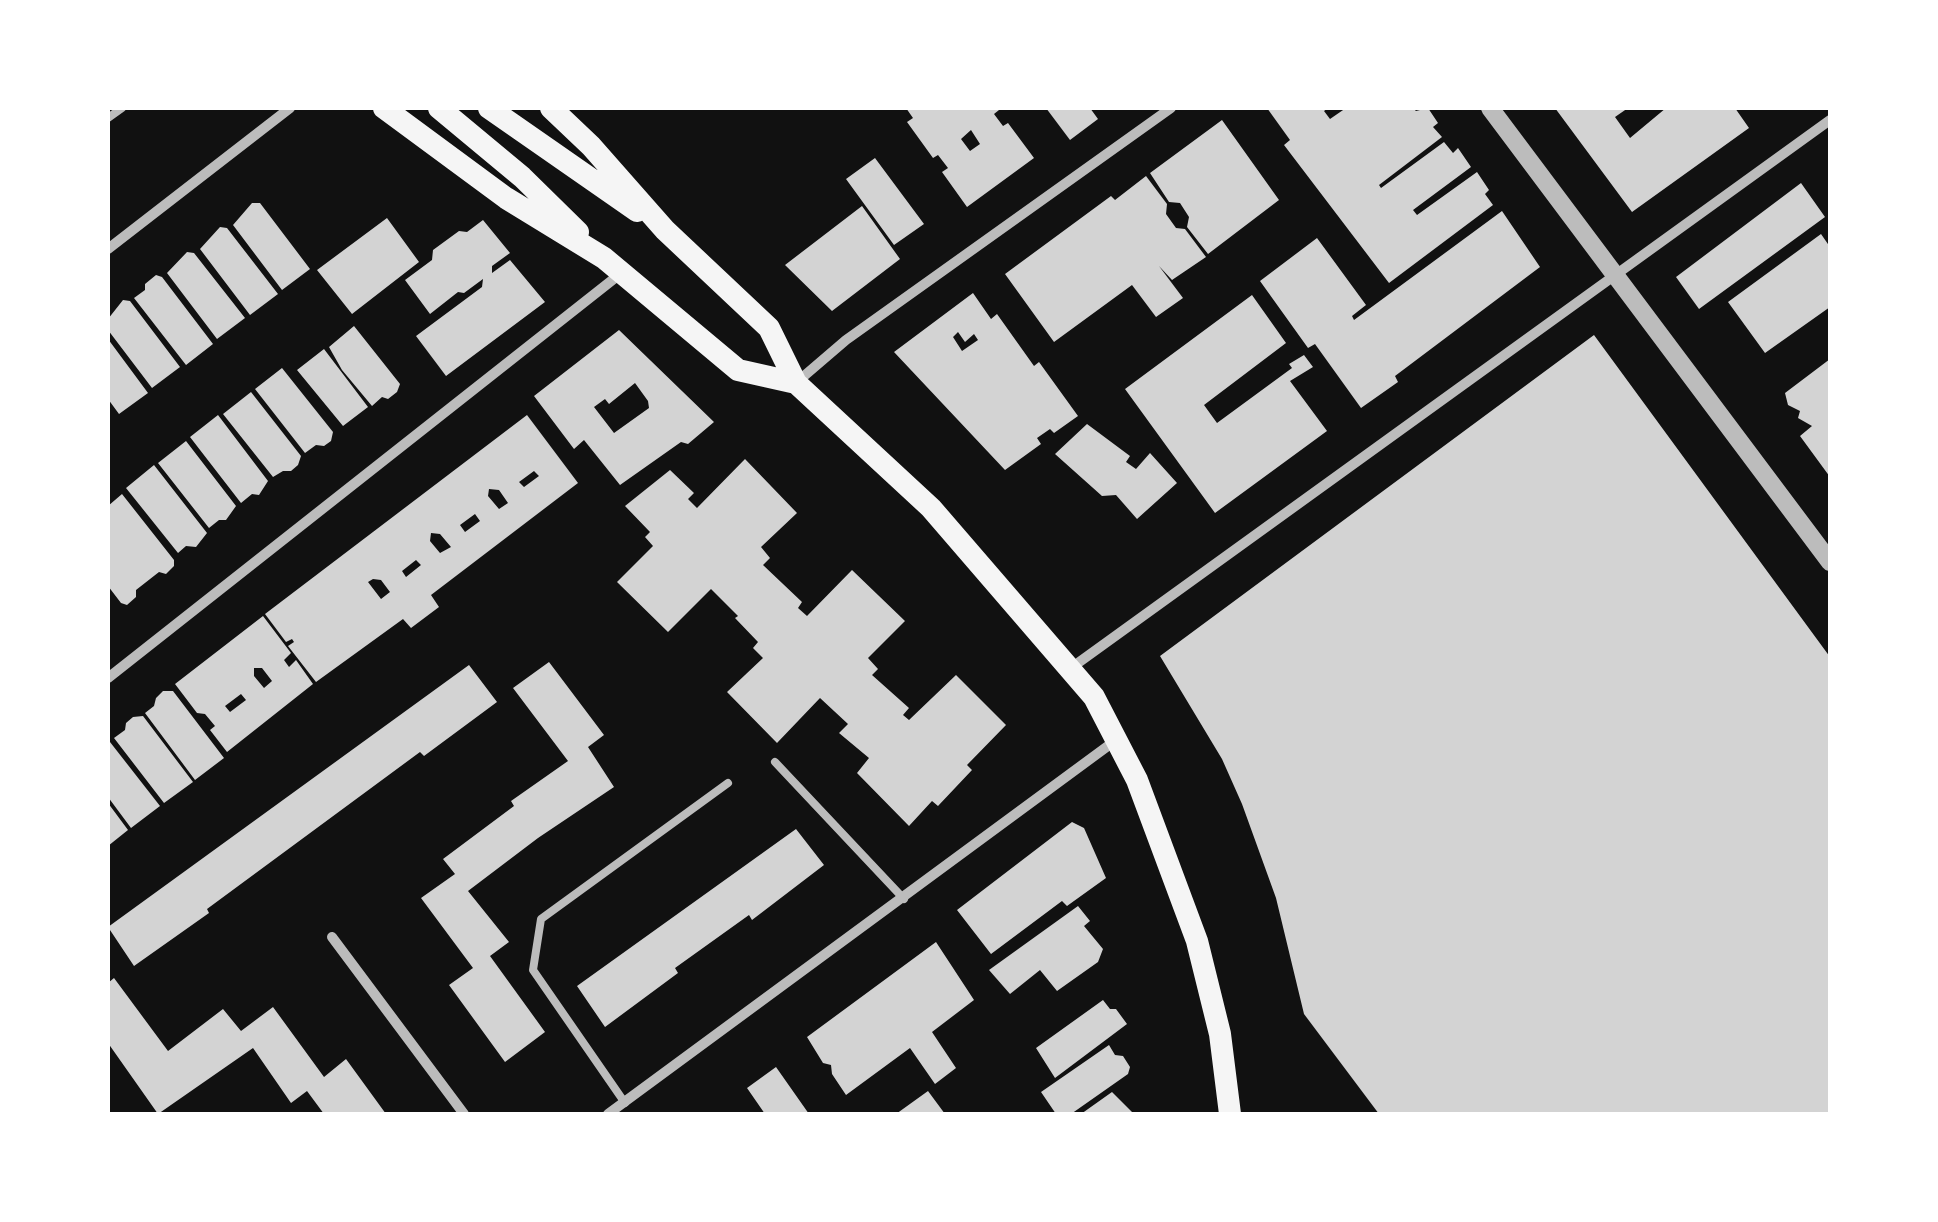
<!DOCTYPE html>
<style>
body{margin:0}
#map{position:relative;width:1938px;height:1222px;overflow:hidden;background:#111;font-family:"Varela Round",sans-serif}
canvas{display:block}
.frame{position:absolute;inset:0;border:110px solid #fff;pointer-events:none}
</style>
<div id="map">
<canvas width="1938" height="1222"></canvas>
<div class="frame"></div>
</div>
<script>
const context = document.querySelector('canvas').getContext('2d');
context.lineJoin = 'round';
function fill(path, color) { context.fillStyle = color; context.fill(path, 'evenodd'); }
function trace(path, color, width, dash) { context.strokeStyle = color; context.lineWidth = width; context.lineCap = dash ? 'butt' : 'round'; context.setLineDash(dash || []); context.stroke(path); }
const building = new Path2D(`
 M906 108H997L999 110 994 114 1003 126 1008 123 1034 158 967 207 942 172 948 168 938 155 933 158 907 122 913 118ZM971 130 980 144 970 151 961 139Z
 M1046 108H1090L1098 119 1070 140Z
 M1267 108H1328L1324 111 1330 119 1346 108H1413L1416 111 1428 108 1438 123 1433 127 1442 137 1379 185 1381 188 1444 142 1453 153 1458 148 1471 167 1413 210 1417 215 1477 172 1489 190 1485 194 1493 205 1389 283 1284 145 1290 140Z
 M1555 108H1628L1615 117 1630 138 1666 108H1735L1749 128 1632 212Z
 M1222 120 1279 200 1208 254 1187 227 1189 217 1180 203 1169 202 1150 173Z
 M875 158 924 224 894 245 846 179Z
 M1146 176 1167 204 1166 214 1176 228 1185 229 1206 257 1172 280 1159 266 1183 298 1156 317 1132 285 1054 342 1005 274 1111 196 1115 200Z
 M1801 183 1825 217 1699 309 1676 277Z
 M252 203H260L310 269 282 290 233 225Z
 M862 206 900 259 832 311 785 265Z
 M1502 211 1540 267 1395 376 1398 382 1361 408 1315 344 1308 348 1260 281 1317 238 1366 305 1352 316 1354 320Z
 M387 218 419 262 352 314 317 270Z
 M483 220 510 253 492 266V273L510 260 545 302 446 376 416 336 482 287 483 279 464 293 458 292 430 314 405 280 432 260 433 250 459 231 467 232Z
 M220 227 227 228 278 294 250 315 200 249Z
 M1821 234 1830 247V307L1765 353 1728 302Z
 M187 252 194 253 245 318 217 339 167 273Z
 M156 275 162 277 213 344 186 365 134 298 145 290V284Z
 M973 293 991 319 997 314 1034 366 1039 362 1078 416 1054 433 1050 429 1037 438 1041 444 1005 470 894 352ZM958 332 965 342 974 334 978 340 962 351 953 337Z
 M1252 295 1286 343 1204 405 1217 423 1292 368 1289 364 1304 355 1313 367 1290 381 1327 431 1215 513 1125 389Z
 M123 300 130 301 180 367 152 388 108 330V319Z
 M354 326 400 384 397 392 388 399 382 397 372 406 342 370 329 347Z
 M619 330 714 422 688 444 681 442 620 485 584 440 574 449 534 396ZM635 383 648 401 649 408 614 433 594 407 605 399 609 404Z
 M1594 335 1830 657V1114H1379L1304 1014 1276 898 1242 804 1222 759 1160 656Z
 M108 339 148 393 119 414 108 399Z
 M324 349 368 407 343 426 297 370Z
 M1830 359V477L1800 436 1812 426 1798 418 1800 411 1788 405 1785 393Z
 M282 368 333 432 331 441 324 446 316 445 305 453 255 389Z
 M251 392 301 456 298 465 291 471H283L273 477 223 414Z
 M218 415 268 481 259 495 252 494 241 503 190 437Z
 M527 415 578 483 431 595 439 607 411 628 403 619 316 682 288 646 294 642 292 639 286 642 265 614ZM534 471 539 476 524 487 519 482ZM489 489 499 490 508 503 499 509 488 496ZM475 514 480 521 465 532 460 525ZM431 533 440 534 451 547 440 553 430 541ZM416 560 421 565 406 577 402 571ZM373 579 381 580 390 592 381 599 368 582Z
 M1087 424 1130 456 1126 462 1136 469 1150 453 1177 483 1137 519 1116 495 1102 496 1055 454Z
 M186 441 236 506 226 520H219L209 528 158 463Z
 M745 459 797 513 761 547 770 558 763 565 802 602 798 608 807 616 852 570 905 621 868 658 878 669 872 675 909 708 903 715 909 720 956 675 1006 725 967 765 972 770 938 806 932 801 909 826 857 773 869 758 839 733 848 724 820 698 777 743 727 692 763 658 753 648 758 642 735 618 738 616 711 589 668 632 617 582 653 546 645 537 650 532 625 506 670 470 694 493 688 499 697 508Z
 M154 465 207 533 196 547 186 546 178 553 126 488Z
 M122 494 174 560V566L166 574 159 572 136 590V597L127 605 121 603 108 586V506Z
 M263 616 291 653 284 660 289 667 296 660 313 684 227 752 210 730 215 726 205 714 197 713 175 684ZM254 668H262L272 681 264 688 254 676ZM241 694 246 700 230 712 225 706Z
 M549 662 604 735 588 747 614 787 538 838 468 891 509 942 490 956 545 1032 505 1062 449 985 473 968 421 898 455 874 443 859 514 806 511 801 568 761 513 688Z
 M469 665 497 702 424 756 420 752 207 909 209 913 134 966 108 927Z
 M163 691H173L224 758 195 780 145 713 154 706 156 698Z
 M143 716 193 782 164 803 114 738 125 730 126 723 133 717Z
 M110 742 160 806 131 828 108 797Z
 M108 803 128 830 108 846Z
 M1072 822 1084 828 1106 878 1067 906 1062 901 991 954 957 910Z
 M796 829 824 865 752 920 749 915 675 968 678 973 605 1027 577 986Z
 M1078 906 1090 921 1084 926 1103 949 1098 962 1057 991 1040 970 1010 994 989 970Z
 M936 942 974 1000 932 1032 956 1068 935 1084 910 1048 846 1095 832 1074 831 1065 823 1063 807 1037Z
 M114 978 168 1051 223 1009 241 1031 273 1007 324 1077 346 1059 386 1114H324L307 1091 291 1103 253 1048 158 1114 108 1043V983Z
 M1103 1000 1110 1009H1116L1127 1024 1055 1078 1036 1048Z
 M1109 1045 1115 1055 1123 1056 1130 1067 1128 1074 1071 1114H1056L1041 1092Z
 M776 1067 809 1114H765L747 1088Z
 M928 1091 945 1114H896Z
 M1112 1092 1134 1114H1081Z`);
const service = new Path2D(`
 M108 118 122 108
 M775 762 904 899
 M625 1103 533 970 541 919 728 783`);
const minor = new Path2D(`
 M108 249 290 108
 M797 382 846 340 1171 108
 M1071 668 1830 120
 M108 678 620 274
 M332 937 464 1114
 M608 1114 1116 740`);
const tertiary = new Path2D(`
 M1490 108 1830 562`);
const primary = new Path2D(`
 M384 108 506 198 604 258 738 370 796 383
 M439 108 522 177 578 232
 M489 108 637 211
 M551 108 591 146 665 230 769 328 796 383 931 508 1094 697 1137 780 1197 941 1220 1034 1230 1114`);
fill(building, '#d3d3d3');
trace(service, '#bcbcbc', 8);
trace(minor, '#bcbcbc', 10);
trace(tertiary, '#bcbcbc', 18);
trace(primary, '#f5f5f5', 22);
</script>
